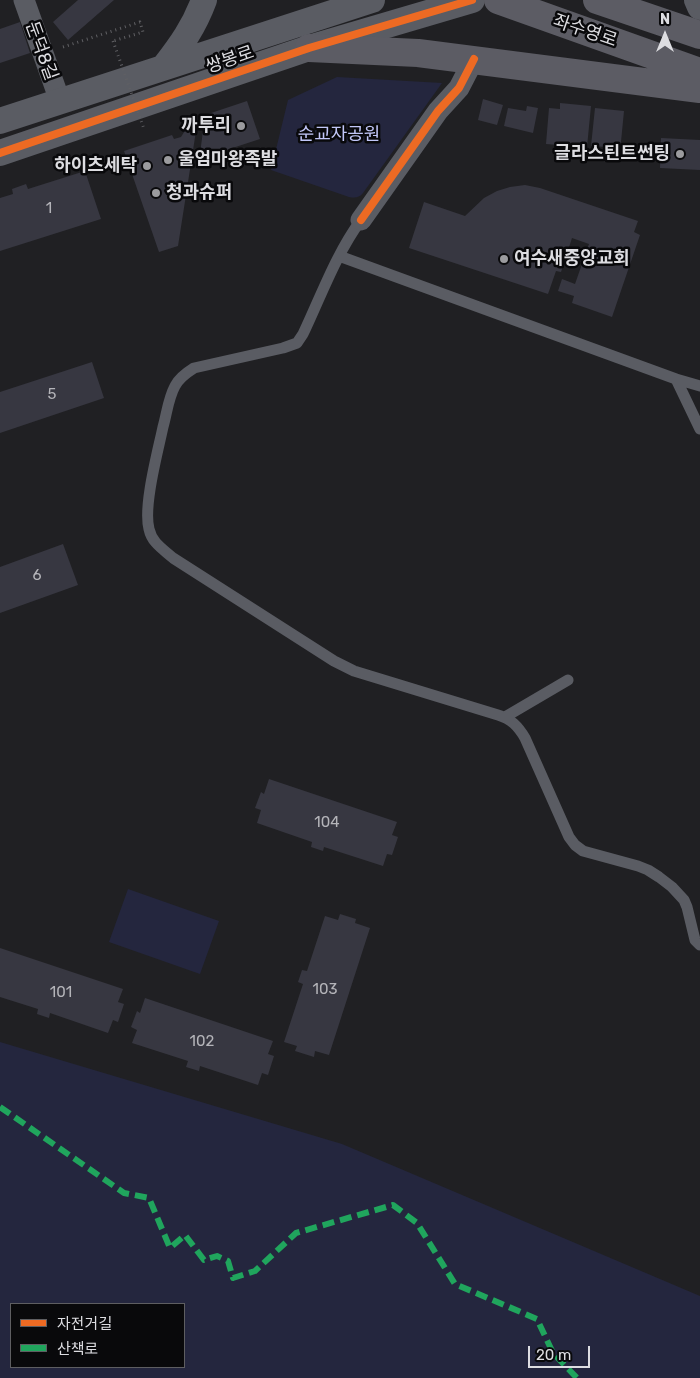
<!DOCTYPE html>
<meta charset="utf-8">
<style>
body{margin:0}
#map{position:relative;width:700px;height:1378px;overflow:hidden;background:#202023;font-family:Rubik,"Noto Sans KR",sans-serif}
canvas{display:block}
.legend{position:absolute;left:10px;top:1303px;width:175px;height:65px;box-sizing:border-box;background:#09090b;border:1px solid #5e5e61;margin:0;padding:6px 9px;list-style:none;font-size:15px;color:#dddde1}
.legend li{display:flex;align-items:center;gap:10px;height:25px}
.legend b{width:25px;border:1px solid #5e5e61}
.north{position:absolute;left:640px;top:10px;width:50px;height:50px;-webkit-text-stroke:4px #09090b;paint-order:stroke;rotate:0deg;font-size:14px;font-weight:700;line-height:20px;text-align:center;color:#dddde1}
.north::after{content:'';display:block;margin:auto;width:18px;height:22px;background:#dddde1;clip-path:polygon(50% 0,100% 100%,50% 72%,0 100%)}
.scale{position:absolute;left:528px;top:1346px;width:62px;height:22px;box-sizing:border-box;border:2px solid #dddde1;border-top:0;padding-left:6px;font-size:15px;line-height:18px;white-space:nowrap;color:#dddde1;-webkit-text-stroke:4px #09090b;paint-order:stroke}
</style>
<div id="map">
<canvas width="700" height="1378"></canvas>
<ul class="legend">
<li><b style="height:6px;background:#ed6a23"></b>자전거길</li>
<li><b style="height:6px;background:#20a55d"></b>산책로</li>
</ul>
<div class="north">N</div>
<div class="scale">20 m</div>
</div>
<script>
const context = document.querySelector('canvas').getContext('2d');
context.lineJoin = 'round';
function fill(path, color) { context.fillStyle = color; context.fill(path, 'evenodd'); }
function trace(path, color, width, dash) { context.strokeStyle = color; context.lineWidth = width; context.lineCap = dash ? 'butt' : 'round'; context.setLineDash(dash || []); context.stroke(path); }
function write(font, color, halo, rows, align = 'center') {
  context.font = font + ' Rubik,"Noto Sans KR",sans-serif'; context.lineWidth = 5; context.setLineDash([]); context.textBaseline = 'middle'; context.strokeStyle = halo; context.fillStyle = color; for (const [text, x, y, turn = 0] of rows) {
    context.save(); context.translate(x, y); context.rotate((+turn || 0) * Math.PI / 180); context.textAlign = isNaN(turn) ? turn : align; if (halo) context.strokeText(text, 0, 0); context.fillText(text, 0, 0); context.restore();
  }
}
const green = new Path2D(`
 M337 77 442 83 363 193C359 198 355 198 349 197L271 170 288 100Z
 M128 889 219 921 200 974 109 942Z
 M0 1042 342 1144 700 1296V1378H0ZM11 1304H184V1367H11Z`);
const building = new Path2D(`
 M78 0H114L68 40 53 22Z
 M20 22 30 53 0 63V29Z
 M483 99 503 105 497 125 478 120Z
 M247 101 260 139 211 155 200 154 205 115Z
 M560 103 591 106 587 147 546 144 549 108 560 109Z
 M527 106 538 108 533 133 504 126 508 108 526 111Z
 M595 108 624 111 620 152 607 151V147L591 146Z
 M186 129H192L196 131 178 246 159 252 124 151 172 135 174 139 181 137Z
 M661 138 700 140V170L660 168Z
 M85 171 101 219 0 251V198L13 194 12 189 26 184 28 189Z
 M525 185 540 188 638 221 634 232 640 235 612 317 572 303 574 296 558 291 562 279 575 284 589 244 572 238 561 272 556 271 548 294 409 248 424 202 465 216 484 198 497 191 510 187Z
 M92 362 104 398 0 433V392Z
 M63 544 78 585 0 613V567Z
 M269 779 397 822 392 835 398 837 392 855 387 854 383 866 324 847 323 851 311 847 312 842 257 823 261 810 255 808 261 792 264 794Z
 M340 914 356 919 355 923 370 928 329 1055 315 1051 314 1057 295 1051 297 1046 284 1042 303 984 298 982 302 970 307 971 325 916 338 920Z
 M0 948 123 989 118 1002 124 1004 118 1022 113 1020 108 1033 50 1013 49 1018 37 1014 38 1009 0 997Z
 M145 998 273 1041 268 1054 274 1056 268 1075 262 1073 258 1085 200 1066 199 1071 186 1067 188 1061 132 1043 137 1030 131 1027 137 1011 140 1013Z`);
const path = new Path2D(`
 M63 47 140 22 143 32 113 41`);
const service = new Path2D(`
 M361 220C336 254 321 296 303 334L297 343 283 348 194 368C186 373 179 378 175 386 168 399 167 413 163 427 158 451 143 506 149 529 152 543 163 549 173 558L334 661 354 671 498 715C511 719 518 726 525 738L569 837 575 845 583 851 638 866 648 870 659 877 672 887 684 900 687 907 695 940 700 945
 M339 256 676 379 700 429
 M676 379 700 386
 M505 717 568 680`);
const minor = new Path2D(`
 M24 0 60 101
 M361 220 438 111 459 88 474 59`);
const tertiary = new Path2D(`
 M697 0 700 7
 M164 67C181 45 194 27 204 0
 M0 121 372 0
 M0 153 309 48 472 0`);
const primary = new Path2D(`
 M498 0 700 72
 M597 0 700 35
 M309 48 418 53 700 89`);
const pathBridge = new Path2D(`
 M113 41 144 129`);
const quiet = new Path2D(`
 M0 1107 124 1193 149 1198 170 1248 185 1235 204 1260 217 1256 228 1261 233 1278 255 1271 296 1233 393 1205 417 1223 455 1284 537 1319 553 1353 577 1378`);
const cycleway = new Path2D(`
 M0 153 309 48 472 0
 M361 220 438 111 459 88 474 59`);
const markers = [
 [241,126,5,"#9b9b9e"],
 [680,154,5,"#9b9b9e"],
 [168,160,5,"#9b9b9e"],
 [147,166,5,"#9b9b9e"],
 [156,193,5,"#9b9b9e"],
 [504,259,5,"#9b9b9e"]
];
const numberNames = [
 ["1",49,209],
 ["5",52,395],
 ["6",37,576],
 ["104",327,823],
 ["103",325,990],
 ["101",61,993],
 ["102",202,1042]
];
const streetNames = [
 ["좌수영로",585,31,19],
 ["둔덕8길",41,51,70],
 ["쌍봉로",230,60,-19]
];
const poiNames = [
 ["까투리",231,126],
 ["글라스틴트썬팅",670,154],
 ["울엄마왕족발",178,160,"left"],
 ["하이츠세탁",137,166],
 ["청과슈퍼",166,193,"left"],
 ["여수새중앙교회",514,259,"left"]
];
const parkNames = [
 ["순교자공원",339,135]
];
fill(green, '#24263e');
fill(building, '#373741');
trace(path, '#606064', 3, [1, 4]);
trace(service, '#5a5c63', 11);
trace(minor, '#5a5c63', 21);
trace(tertiary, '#5a5c63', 26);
trace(primary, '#5c5c64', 28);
trace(pathBridge, '#606064', 3, [1, 4]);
trace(quiet, '#20a55d', 6, [12, 6]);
trace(cycleway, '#ed6a23', 8);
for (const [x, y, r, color] of markers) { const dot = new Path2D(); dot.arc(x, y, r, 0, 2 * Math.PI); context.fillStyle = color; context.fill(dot); trace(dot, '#09090b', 2); }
write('15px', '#b4b4b9', null, numberNames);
write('18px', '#dddde1', '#09090b', streetNames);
write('bold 18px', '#dddde1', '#09090b', poiNames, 'right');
write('18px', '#c1c6f7', '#09090b', parkNames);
</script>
